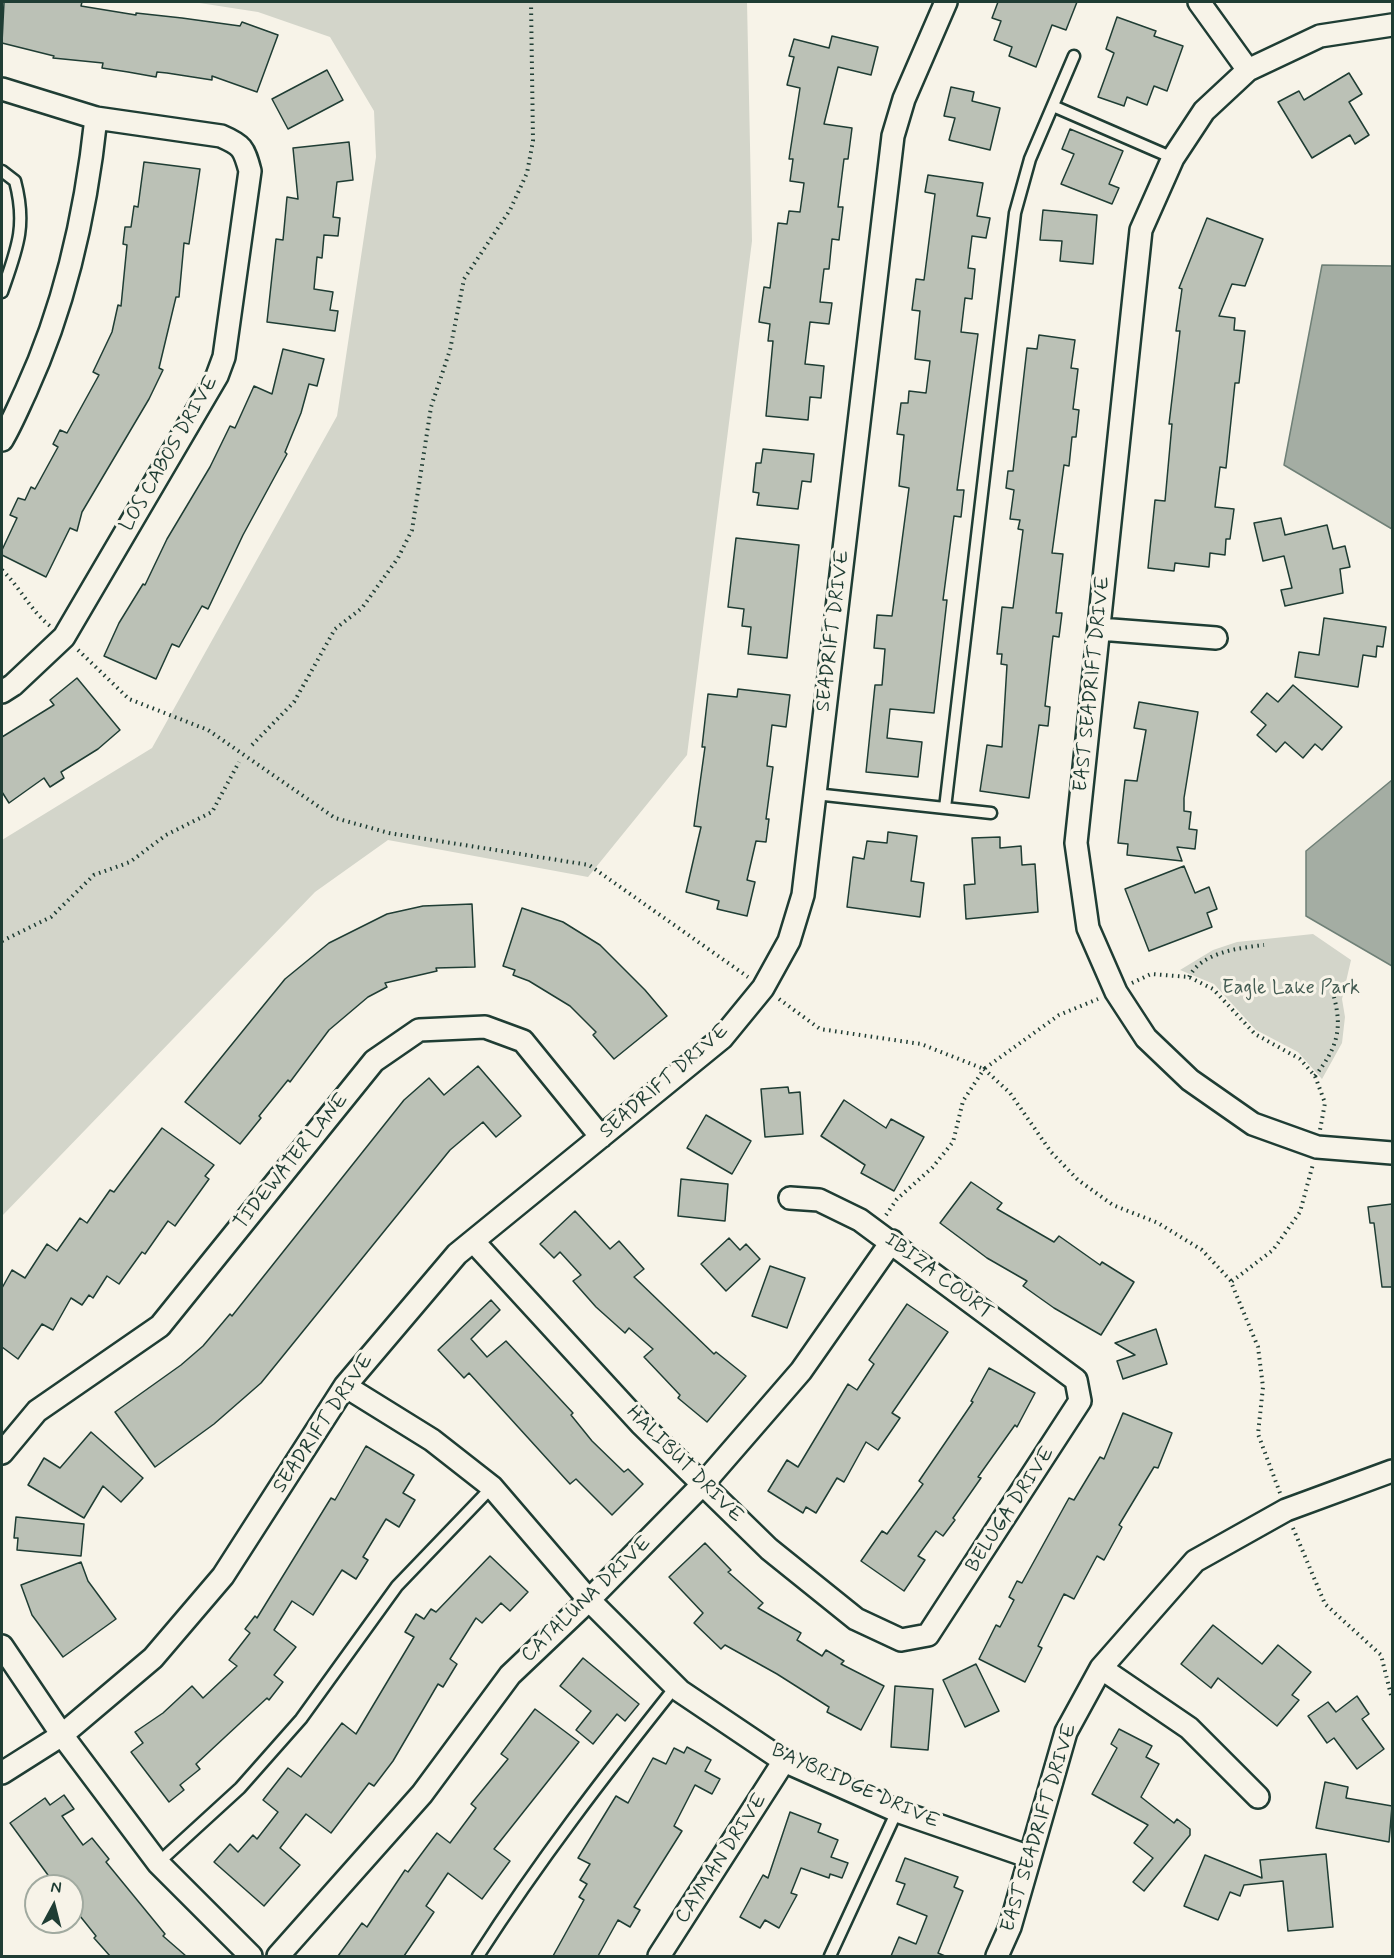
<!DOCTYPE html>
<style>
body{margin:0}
#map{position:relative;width:1394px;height:1958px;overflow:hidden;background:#f7f3e8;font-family:Mynerve,sans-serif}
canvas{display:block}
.frame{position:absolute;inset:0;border:3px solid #1f3d34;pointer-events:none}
.north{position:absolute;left:24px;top:1874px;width:60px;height:60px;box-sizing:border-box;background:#f7f3e8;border:2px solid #a1aaa0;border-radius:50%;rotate:7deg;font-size:16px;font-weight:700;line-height:24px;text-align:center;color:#1f3d34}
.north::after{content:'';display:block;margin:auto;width:21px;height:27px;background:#1f3d34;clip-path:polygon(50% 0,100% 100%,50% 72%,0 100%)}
</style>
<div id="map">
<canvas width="1394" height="1958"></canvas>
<div class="frame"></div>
<div class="north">N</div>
</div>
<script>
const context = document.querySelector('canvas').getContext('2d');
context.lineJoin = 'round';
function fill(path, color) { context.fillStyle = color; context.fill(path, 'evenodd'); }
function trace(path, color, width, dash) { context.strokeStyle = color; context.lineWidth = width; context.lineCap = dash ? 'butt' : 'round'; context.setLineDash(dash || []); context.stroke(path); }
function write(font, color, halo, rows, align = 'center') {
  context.font = font + ' Mynerve,sans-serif'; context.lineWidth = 6; context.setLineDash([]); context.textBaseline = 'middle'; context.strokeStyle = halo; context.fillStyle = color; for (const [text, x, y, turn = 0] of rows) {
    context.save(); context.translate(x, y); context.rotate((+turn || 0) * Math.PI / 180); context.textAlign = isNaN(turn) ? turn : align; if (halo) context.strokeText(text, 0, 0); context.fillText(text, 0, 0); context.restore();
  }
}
const green = new Path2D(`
 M193 2H747L752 241 687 755 588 877 388 840 315 892 2 1216V840L152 748 337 416 376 157 374 111 330 37 258 12Z
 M1313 934 1351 960 1342 999 1345 1017 1342 1043 1322 1079 1298 1052 1256 1030 1214 984 1180 970 1213 950 1237 942Z`);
const water = new Path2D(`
 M1322 265 1392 266V529L1284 465Z
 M1392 780V966L1306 916V851Z`);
const building = new Path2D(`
 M4 2H82L81 6 136 15V13L182 18 240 26 242 22 278 35 257 92 212 76V80L167 73 157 72 156 77 128 72 102 68 103 63 53 58 54 56 2 43Z
 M998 2H1077L1066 30 1052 25 1036 67 1009 56 1012 47 994 40 1001 21 992 18Z
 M1117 17 1156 31 1154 36 1183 46 1167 91 1154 86 1147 105 1127 97 1124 106 1098 97 1114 53 1106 49Z
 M832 36 878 47 871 75 838 67 824 124 852 128 848 159H844L838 207H843L839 240 832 239 829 269H824L820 302 832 303 829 324 810 322 805 364 824 366 821 398 810 397 808 420 766 416 773 341H768L770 324 759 322 764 287 770 288 778 223 787 224 789 211 800 212 804 183 790 181 793 159H789L800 88 787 85 794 57 789 56 794 39 829 48Z
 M327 70 343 100 288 129 272 99Z
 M1349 73 1362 94 1349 102 1369 135 1355 144 1350 135 1312 158 1278 102 1299 91 1304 100Z
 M951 87 974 92 972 101 1000 108 990 150 949 140 955 118 944 116Z
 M1070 129 1123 151 1109 184 1119 188 1112 204 1061 184 1074 154 1062 149Z
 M349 142 353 180 337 182 333 217 340 218 338 236 324 235 322 258 317 257 314 289 333 292 330 310 338 311 335 331 267 322 276 239 283 240 287 197 298 199 293 148Z
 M144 162 200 169 189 244 184 243 179 297H176L159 368 163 370 149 399 82 512 77 531 70 528 46 577 2 555V550L17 518 10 515 18 498 25 500 31 487 35 489 58 447 53 444 60 430 67 433 99 375 93 372 112 332 118 305 121 306 127 245 123 244 125 227H131L134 206 138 207Z
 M928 175 983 183 977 216 990 218 986 238 972 236 968 268 975 269 972 299 965 298 961 332 978 334 957 490H964L961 517 954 516 943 600H947L934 713 890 709 887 738 922 742 918 777 866 772 875 685H882L885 649 874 648 877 615 892 616 909 488 899 486 904 435 897 434 901 403H908L909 391 926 393 930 361 915 359 920 311 912 310 916 279 924 280 935 194 925 192Z
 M1043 210 1097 215 1093 264 1060 261 1062 241 1040 240Z
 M1207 218 1263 239 1245 286 1232 284 1219 316 1235 318 1234 330 1245 331 1239 383H1235L1226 468 1220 467 1215 507 1234 509 1230 539H1226L1225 555 1210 553 1209 567 1175 563 1174 571 1148 568 1155 500 1165 501 1172 424H1169L1180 331H1176L1182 289 1179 288Z
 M1039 335 1075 340 1071 368 1078 369 1073 409 1079 410 1076 437H1072L1069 466 1064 465 1052 553 1063 554 1056 613H1062L1059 637 1053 636 1045 706 1050 707 1048 726 1039 725 1029 798 980 791 987 745 1002 747 1007 665 1001 664 1002 654H997L1002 607 1013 608 1023 530 1018 529 1020 520 1010 519 1014 490 1006 488 1008 471H1013L1027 348 1037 349Z
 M283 349 324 359 317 386 309 384 301 413 285 452 287 454 243 535 208 609 202 606 179 647 172 644 156 679 104 656 119 623 143 584 145 585 167 539 210 467 230 426 235 428 254 386 272 394Z
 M763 449 814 454 811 482 802 481 798 509 757 505 759 493 753 492 756 463H761Z
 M1281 518 1285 535 1327 525 1333 549 1345 546 1350 567 1340 569 1343 593 1285 606 1281 590 1292 588 1284 556 1263 561 1254 523Z
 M736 538 799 545 787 658 748 654 751 627 742 626 744 609 728 607Z
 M1324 618 1386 627 1383 647 1377 646 1376 657 1363 655 1358 687 1295 677 1299 652 1319 655Z
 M77 678 120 730 98 749 61 772 64 778 50 787 44 778 9 803 2 792V737L54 705 50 700Z
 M1293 685 1342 727 1322 750 1315 744 1303 758 1285 742 1276 752 1257 735 1266 725 1251 712 1267 693 1278 702Z
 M738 689 790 695 786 727 772 725 767 766 773 767 766 819H769L766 842 756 841 747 880 755 882 747 916 717 909 719 901 686 892 701 827 694 826 705 747H702L708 694 737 697Z
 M1139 702 1198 712 1184 798V811L1191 812 1189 829 1197 830 1195 849 1177 847 1182 861 1127 855 1128 844 1118 843 1125 780 1137 781 1146 730 1134 728Z
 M888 832 917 836 911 881 924 883 920 917 847 907 853 857 864 859 867 841 887 843Z
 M1000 837V848L1021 846 1022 865 1035 864 1038 912 966 919 964 885 975 884 972 838Z
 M1184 866 1195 893 1209 887 1217 909 1207 913 1212 927 1149 951 1125 889Z
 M472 904 475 967 436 968 437 971 385 983 387 987 368 997 329 1030 290 1082 288 1080 259 1116 261 1118 240 1144 185 1102 285 979 329 943 387 914 423 906Z
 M522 908 563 922 600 945 645 990 667 1016 614 1059 593 1035 596 1032 570 1006 529 981 513 975 515 970 503 966Z
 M478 1066 521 1116 496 1137 483 1122 450 1150 261 1383 214 1424 155 1467 115 1412 181 1365 203 1346 230 1314 232 1316 404 1100 429 1078 444 1095Z
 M788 1087 789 1093 800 1092 803 1134 765 1137 761 1089Z
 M844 1100 886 1128 891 1119 924 1137 894 1191 861 1173 865 1165 821 1136Z
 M706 1115 751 1141 732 1174 687 1148Z
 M162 1128 214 1165 205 1176 209 1179 175 1226 168 1221 145 1254 142 1252 119 1284 107 1276 93 1298 89 1295 82 1305 71 1298 53 1330 42 1324 18 1359 2 1347V1288L12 1270 25 1278 47 1244 57 1251 80 1218 87 1223 110 1190 114 1192Z
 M681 1179 728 1184 725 1221 678 1216Z
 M971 1182 1002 1203 997 1209 1054 1242 1059 1236 1100 1265 1102 1262 1134 1282 1101 1335 1054 1308 1023 1286 1027 1281 987 1258 940 1223Z
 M1392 1204V1287H1382L1374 1223H1370L1368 1207Z
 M575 1211 610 1249 619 1241 644 1269 634 1277 714 1354 716 1352 746 1376 707 1422 678 1398 680 1395 644 1357 653 1349 629 1328 625 1333 596 1307 573 1281 581 1275 560 1252 554 1258 540 1244Z
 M729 1238 740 1250 746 1244 760 1259 726 1291 701 1264Z
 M770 1266 805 1278 787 1328 752 1316Z
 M491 1300 500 1310 471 1339 487 1357 506 1341 573 1413 571 1415 592 1441 624 1472 628 1469 643 1484 612 1515 576 1479 570 1484 469 1373 464 1378 438 1350Z
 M907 1304 948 1332 892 1413 900 1418 878 1450 866 1442 844 1482 837 1478 816 1513 806 1507 803 1513 768 1491 787 1460 798 1467 848 1384 857 1390 874 1364 869 1360Z
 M1156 1329 1167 1364 1123 1379 1117 1361 1135 1355 1115 1343Z
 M989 1368 1035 1393 1017 1427 1015 1425 978 1477 981 1478 953 1518 955 1520 943 1536 936 1531 918 1556 925 1560 904 1591 861 1561 882 1531 887 1534 923 1484 919 1481 973 1402 971 1401Z
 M1123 1413 1172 1433 1158 1468 1154 1467 1119 1525 1122 1527 1104 1560 1097 1556 1074 1599 1064 1594 1038 1646 1042 1648 1025 1682 979 1659 996 1625 1000 1627 1014 1600 1009 1597 1017 1581 1022 1583 1069 1498 1074 1500 1100 1457 1104 1459Z
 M91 1432 143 1478 121 1502 103 1486 84 1518 28 1485 44 1458 60 1468Z
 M366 1446 414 1475 403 1493 415 1500 399 1527 386 1519 363 1557 368 1560 356 1579 342 1570 313 1615 292 1601 274 1630 296 1647 274 1675 283 1682 269 1700 267 1698 196 1764 200 1769 180 1785 184 1790 169 1802 131 1752 143 1743 135 1732 163 1713 192 1686 203 1698 237 1666 229 1660 250 1633 245 1629 255 1616 257 1618 331 1498 335 1500Z
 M16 1517 84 1524 81 1556 17 1550 18 1538H14Z
 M705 1543 731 1570 728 1572 763 1603 758 1608 801 1633 797 1640 822 1656 826 1650 844 1661 841 1664 884 1686 861 1730 827 1712 829 1707 777 1674 725 1645 721 1649 694 1623 703 1613 669 1577Z
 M490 1556 528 1592 510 1611 501 1603 482 1623 476 1618 450 1659 457 1664 443 1687 438 1684 393 1761 374 1786 369 1783 331 1833 306 1814 280 1848 300 1865 264 1906 214 1862 230 1844 238 1852 253 1835 257 1839 278 1812 263 1800 288 1768 301 1777 342 1723 356 1734 414 1637 405 1632 416 1614 424 1619 431 1609 436 1612Z
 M81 1562 88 1581 116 1619 63 1657 32 1615 21 1585Z
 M1213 1625 1262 1664 1278 1645 1311 1672 1292 1695 1299 1700 1277 1726 1218 1678 1211 1688 1181 1664Z
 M583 1658 639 1704 625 1721 617 1714 593 1744 576 1730 591 1711 560 1686Z
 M976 1664 999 1711 965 1727 943 1680Z
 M895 1686 933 1689 928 1750 891 1747Z
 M1357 1696 1369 1714 1362 1719 1384 1749 1357 1769 1334 1738 1327 1743 1308 1716 1328 1702 1336 1712Z
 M535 1709 579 1742 494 1849 510 1861 482 1899 448 1873 426 1906 434 1912 404 1956H338L362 1923 367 1927 405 1870 408 1872 437 1833 450 1843 476 1808 471 1804 508 1759 501 1754Z
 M1119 1729 1152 1746 1146 1757 1159 1764 1141 1797 1174 1823 1177 1819 1190 1829V1835L1144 1891 1133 1882 1153 1858 1134 1843 1148 1825 1092 1794 1117 1748 1111 1744Z
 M687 1747 711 1760 705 1771 720 1779 712 1794 695 1785 674 1826 682 1831 634 1907 640 1910 630 1927 618 1920 598 1956H553L584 1900 579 1897 587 1884 580 1880 590 1864 578 1858 616 1796 628 1803 653 1758 666 1764 674 1748 684 1753Z
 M1325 1782 1348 1787 1346 1798 1392 1806 1389 1842 1316 1828Z
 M64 1795 74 1809 62 1816 83 1845 92 1838 109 1859 106 1862 165 1934 163 1936 186 1956H110L94 1938 96 1936 72 1906V1886H56L10 1823 45 1798 50 1805Z
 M790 1812 821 1824 818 1832 838 1840 831 1857 848 1863 842 1878 830 1874 829 1878 801 1868 791 1893 797 1895 779 1928 765 1920 760 1928 740 1917 763 1875 768 1878Z
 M1326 1854 1333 1927 1288 1931 1283 1881 1244 1885 1240 1896 1230 1892 1218 1920 1184 1906 1205 1855 1262 1878 1260 1860Z
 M905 1858 958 1877 954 1887 963 1891 938 1953 945 1956H891L899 1937 916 1944 927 1916 897 1904 905 1884 896 1881Z`);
const path = new Path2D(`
 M2 570C20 587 30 610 50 626
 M78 650 129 699 208 730 335 818 389 833 589 865 748 977
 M252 745 294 702 335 629 362 608 398 558 412 530 431 407 450 350 464 279 510 210 527 173 533 141 531 2
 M2 941 51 917 94 875 130 862 166 835 212 812 239 762
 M1189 977C1202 952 1239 948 1264 945
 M1132 983 1151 974 1189 977 1213 989 1255 1034 1300 1059 1315 1076 1325 1103 1320 1130
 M779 999 820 1029 921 1044 984 1069 1059 1015 1098 999
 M1315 1076C1336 1049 1343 1031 1334 997
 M886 1215 897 1199 932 1168 953 1142 963 1101 984 1069 1010 1093 1051 1152 1078 1180 1113 1205 1158 1223 1202 1250 1231 1281
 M1280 1493 1258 1434 1263 1387 1258 1347 1231 1282 1273 1250 1300 1212 1313 1164
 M1293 1528 1325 1604 1381 1655 1392 1699`);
const service = new Path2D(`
 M1053 106 1173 158
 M2 171 15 181C27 226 17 249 2 292
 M815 794 991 813
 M945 808 1015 213 1030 159 1074 56
 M158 1863 240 1788 301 1719 397 1586 492 1487
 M478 1956C539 1861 605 1775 676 1686
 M830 1956 897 1811`);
const minor = new Path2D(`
 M1199 2 1248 70
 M1392 25 1320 36 1248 70 1204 111 1173 158 1141 230 1076 843 1088 928 1116 992 1146 1038 1190 1080 1253 1124 1317 1147 1392 1153
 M2 89 96 118 221 136C242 145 244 148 250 171L224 357 217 376 64 637 13 685 2 692
 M2 440C11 425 18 408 26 391 66 304 86 213 96 118
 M1099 629 1216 638
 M473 1241 641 1424 769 1549 856 1619 901 1640 928 1635 1080 1401 1076 1380 860 1220 819 1200 790 1198
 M345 1386 432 1440 492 1487 589 1600 680 1691 784 1761 897 1811 1030 1857
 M2 1453 37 1411 160 1326 374 1061 419 1030 485 1027 523 1041 601 1137
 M2 1646 62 1735 158 1863 251 1956
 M1101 1668 1189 1728 1258 1797
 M2 1773 62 1735 153 1658 223 1576 345 1386 457 1254 722 1038 763 988 789 941 803 895 893 136 904 99 946 2
 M278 1956 422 1794 510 1675 589 1600 703 1484 801 1371 892 1241
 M659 1956 784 1761
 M997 1956 1010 1927 1066 1732 1101 1668 1195 1561 1286 1510 1392 1471`);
const streetNames = [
 ["LOS CABOS DRIVE",170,454,-60],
 ["SEADRIFT DRIVE",834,631,-83],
 ["EAST SEADRIFT DRIVE",1093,684,-84],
 ["SEADRIFT DRIVE",665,1082,-41],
 ["TIDEWATER LANE",292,1162,-51],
 ["IBIZA COURT",938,1277,37],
 ["SEADRIFT DRIVE",324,1424,-56],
 ["HALIBUT DRIVE",684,1465,45],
 ["BELUGA DRIVE",1011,1510,-57],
 ["CATALUNA DRIVE",587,1600,-44],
 ["BAYBRIDGE DRIVE",855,1787,24],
 ["EAST SEADRIFT DRIVE",1040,1828,-73],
 ["CAYMAN DRIVE",722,1859,-57]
];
const parkNames = [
 ["Eagle Lake Park",1291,989]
];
fill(green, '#d3d5ca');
fill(water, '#a4ada3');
trace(water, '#6f8077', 1.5);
fill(building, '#bbc1b6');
trace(building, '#1f3d34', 1.5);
trace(service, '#1f3d34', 15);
trace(minor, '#1f3d34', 26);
trace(path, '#1f3d34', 4, [1.5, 4.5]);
trace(service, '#f7f3e8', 10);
trace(minor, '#f7f3e8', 21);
write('20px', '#1f3d34', '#f7f3e8', streetNames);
write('20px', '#435b52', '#f7f3e8', parkNames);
</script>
